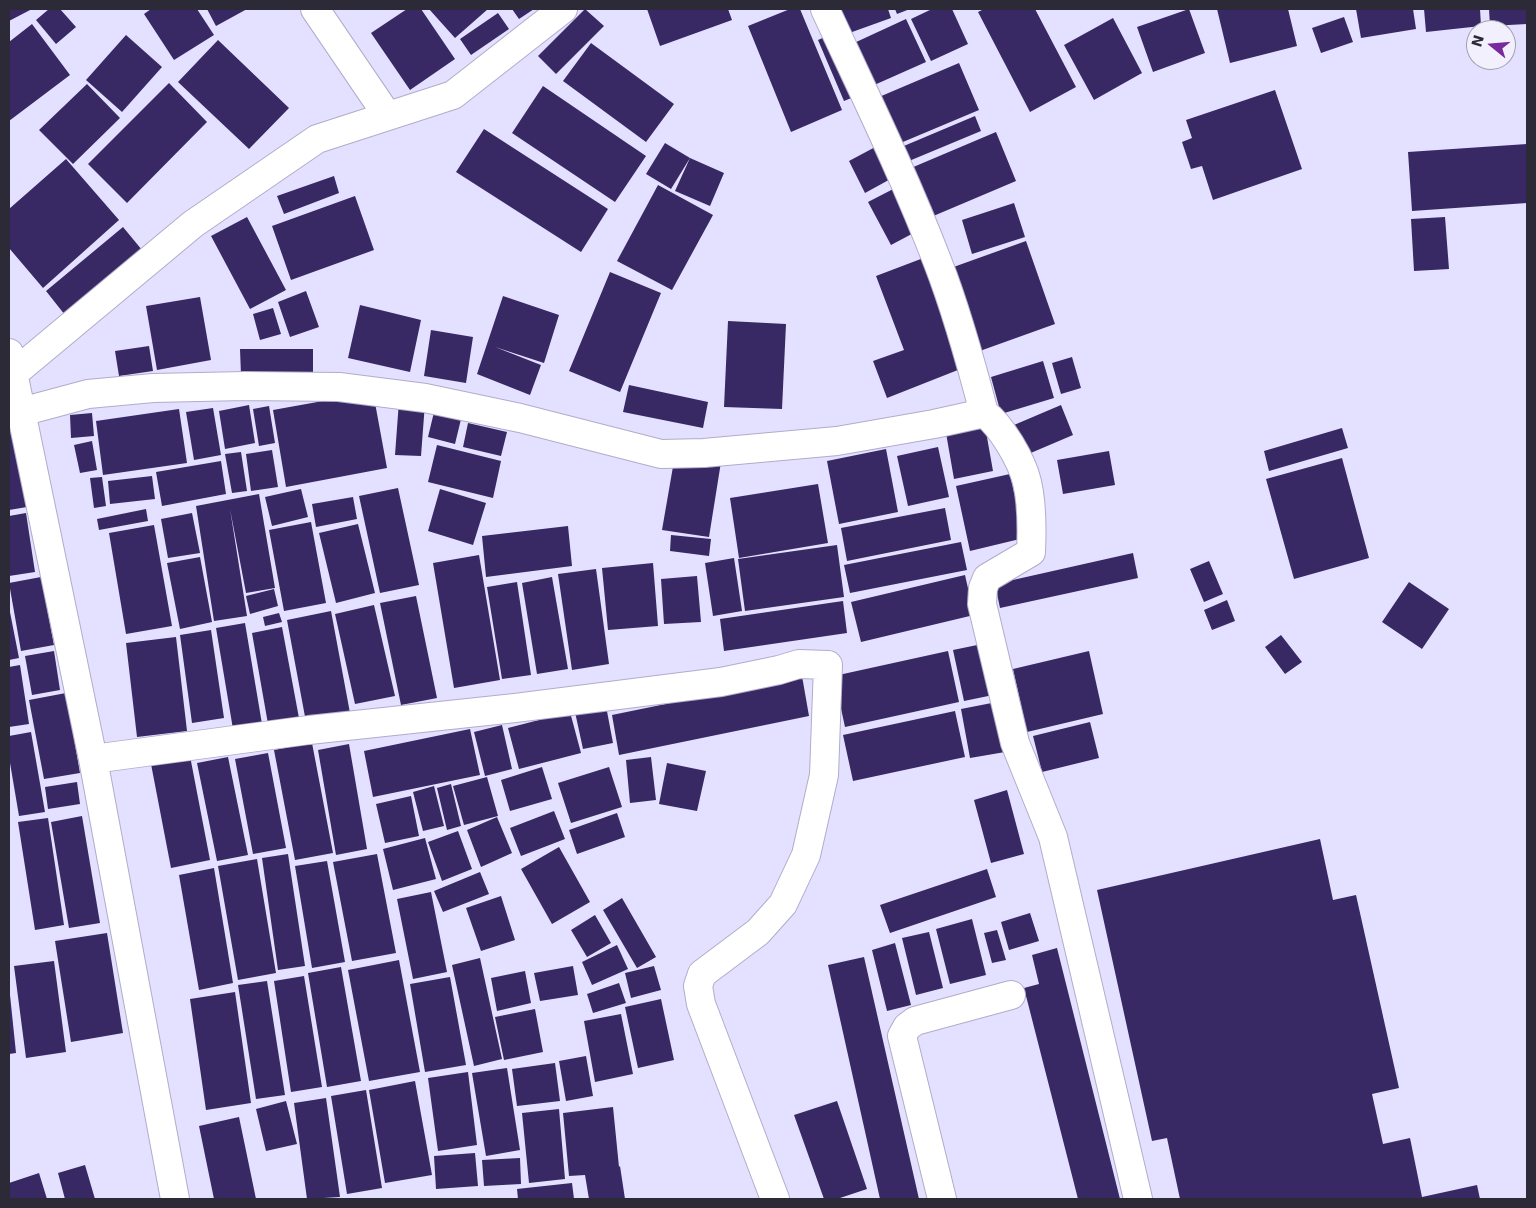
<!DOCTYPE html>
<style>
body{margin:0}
#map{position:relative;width:1536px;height:1208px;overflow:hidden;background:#e4e0ff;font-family:"DejaVu Sans",sans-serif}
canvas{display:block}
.frame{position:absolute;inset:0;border:10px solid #2c2a36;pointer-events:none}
.north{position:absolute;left:1466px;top:20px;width:50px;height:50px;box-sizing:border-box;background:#f2f0fc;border:1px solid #a3a1ad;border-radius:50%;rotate:287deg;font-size:14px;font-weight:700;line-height:20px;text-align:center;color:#2c2a36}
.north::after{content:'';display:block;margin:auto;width:18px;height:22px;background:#792a9b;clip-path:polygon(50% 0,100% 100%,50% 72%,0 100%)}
</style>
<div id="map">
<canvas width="1536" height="1208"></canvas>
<div class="frame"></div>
<div class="north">N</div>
</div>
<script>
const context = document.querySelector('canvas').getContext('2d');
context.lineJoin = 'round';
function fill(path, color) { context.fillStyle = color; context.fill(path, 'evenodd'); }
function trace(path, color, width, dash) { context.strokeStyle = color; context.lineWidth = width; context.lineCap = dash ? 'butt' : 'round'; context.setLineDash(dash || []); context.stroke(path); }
const building = new Path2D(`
 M9 9H32L9 21Z
 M49 9H60L76 27 56 44 36 20Z
 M151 9H197L214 35 174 60 144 14Z
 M207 9H247L216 26Z
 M407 9H421L455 59 410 90 371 33Z
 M429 9H488L455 38Z
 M512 9H534L519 19Z
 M585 9 604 26 556 74 538 56Z
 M647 9H728L732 20 660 46Z
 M790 9H800L842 110 791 132 748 26Z
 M831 9H888L891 18 841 36Z
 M895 9H910L897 14Z
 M932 9H952L968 44 931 61 911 19Z
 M984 9H1035L1076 87 1030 112 978 12Z
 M1189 9 1205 53 1153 72 1137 27Z
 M1217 9H1288L1297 46 1230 63Z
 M1356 9H1413L1416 29 1361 38Z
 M1424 9H1480L1481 26 1426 32Z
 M1489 9H1527V24L1490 26Z
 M498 13 509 29 471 55 460 39Z
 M1344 17 1353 42 1321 53 1312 28Z
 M1113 18 1142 73 1094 100 1064 45Z
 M906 19 926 62 872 86 854 43Z
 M32 24 70 75 9 121V42Z
 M836 32 861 94 844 101 818 40Z
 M126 35 162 67 122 112 86 80Z
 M218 40 289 108 249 149 178 82Z
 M591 43 674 104 646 142 563 81Z
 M959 63 979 110 891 147 872 100Z
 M169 83 207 122 127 203 88 164Z
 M87 84 120 118 73 164 39 130Z
 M543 86 646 156 615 202 512 133Z
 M1275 90 1302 169 1213 200 1202 166 1191 169 1182 142 1192 138 1186 120Z
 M975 116 981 131 897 166 892 151Z
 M484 129 608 209 581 252 456 172Z
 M996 132 1016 181 931 217 911 168Z
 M665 143 690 158 724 173 710 206 675 191 690 158 671 189 646 174Z
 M1527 144V203L1412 211 1408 152Z
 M879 145 896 176 865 193 849 161Z
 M66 159 119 220 43 288 9 248V209Z
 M334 176 339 193 284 214 277 196Z
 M658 185 713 215 672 290 617 261Z
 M901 185 923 228 891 245 868 202Z
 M355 196 374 250 291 280 272 226Z
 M1014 203 1025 237 972 254 962 220Z
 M247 217 286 290 250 309 211 236Z
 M1445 217 1449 269 1414 271 1411 219Z
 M123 227 142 250 65 315 46 291Z
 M1026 241 1055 324 977 352 948 269Z
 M926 257 968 366 887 398 873 361 904 350 876 276Z
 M610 272 661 293 620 392 569 371Z
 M306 291 319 327 290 337 278 302Z
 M503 296 559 315 544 363 495 347 541 365 530 395 477 374Z
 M200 297 211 360 157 370 146 306Z
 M360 305 421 320 410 372 348 358Z
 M273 308 281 334 260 340 253 314Z
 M728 321 786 324 782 409 724 407Z
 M431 330 473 337 466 383 424 376Z
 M149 346 153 371 119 376 115 351Z
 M240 349H313V375H241Z
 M1072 357 1081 388 1061 394 1052 363Z
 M1043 361 1054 398 1001 414 991 377Z
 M629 385 708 402 703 428 623 412Z
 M373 392 387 468 286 487 273 410Z
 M399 401 425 403 421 456 395 455Z
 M249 405 255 443 225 449 219 411Z
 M1061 405 1073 435 1026 455 1014 425Z
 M269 406 275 443 259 446 253 409Z
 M213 408 221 455 194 460 186 412Z
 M435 408 462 415 455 444 428 437Z
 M179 409 187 463 103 475 96 421Z
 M92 413 94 436 71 438 70 415Z
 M468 423 507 432 501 456 463 447Z
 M985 426 993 471 954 479 946 433Z
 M1342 428 1348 448 1269 471 1264 451Z
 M13 431 27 507 9 510V432Z
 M92 441 97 470 80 473 74 445Z
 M437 445 501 461 493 498 428 482Z
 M938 447 949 497 908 506 897 456Z
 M886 449 898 512 839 524 827 461Z
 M272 450 278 487 251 491 246 454Z
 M1109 451 1115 485 1063 494 1057 460Z
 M241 452 247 491 232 493 225 454Z
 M675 455 721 462 709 537 662 530Z
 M1342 458 1369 558 1294 579 1266 479Z
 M221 461 226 494 162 506 156 472Z
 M1010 474 1024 538 970 551 956 486Z
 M152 476 155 499 110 504 108 481Z
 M102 477 106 506 94 508 90 478Z
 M818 484 828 543 739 558 730 498Z
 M398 488 419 585 380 593 359 496Z
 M301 489 308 517 272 526 265 497Z
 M440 489 486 503 473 545 428 531Z
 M259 494 275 588 246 593 230 509 247 616 214 621 196 506Z
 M353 497 357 519 316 527 312 504Z
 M945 508 951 540 847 561 841 528Z
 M146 509 148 521 99 530 97 519Z
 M26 513 35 572 9 576V516Z
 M192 513 200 553 168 558 161 519Z
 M311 522 326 603 284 611 269 530Z
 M358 524 375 593 336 603 319 533Z
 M154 525 172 626 126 634 109 533Z
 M568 526 572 566 486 577 482 536Z
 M671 535 711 539 709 556 670 551Z
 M961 542 967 570 850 593 844 565Z
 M837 545 844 597 745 611 738 559Z
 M1133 553 1138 578 1000 608 995 584Z
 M479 555 500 680 454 688 433 563Z
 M200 557 212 622 180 629 167 563Z
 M734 558 742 611 713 616 705 563Z
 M1209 561 1223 594 1204 602 1190 569Z
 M653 563 658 626 608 630 602 568Z
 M596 569 609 664 572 670 558 574Z
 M965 575 974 615 861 642 851 602Z
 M697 576 701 622 664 624 661 579Z
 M41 577 54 645 21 651 9 583Z
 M552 577 568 669 537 674 522 583Z
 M517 582 531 675 502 679 487 587Z
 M1409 582 1449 609 1422 649 1382 622Z
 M274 589 278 606 250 614 246 596Z
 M416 596 437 698 401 705 380 603Z
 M1227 600 1235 621 1212 630 1204 610Z
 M843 601 847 633 724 651 720 619Z
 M374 605 395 696 355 704 335 614Z
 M9 607 19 658 9 660Z
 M331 611 350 713 306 722 287 620Z
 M279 613 282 622 265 626 263 617Z
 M245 623 263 730 234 735 216 628Z
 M282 627 299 718 268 724 252 633Z
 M211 630 224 718 192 723 180 635Z
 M1281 635 1302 662 1285 674 1265 647Z
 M176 637 187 731 137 737 126 643Z
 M987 643 998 694 964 701 953 650Z
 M54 651 60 690 32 695 25 656Z
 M948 651 959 702 845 727 834 676Z
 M1089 651 1103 714 1027 732 1013 669Z
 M20 665 29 724 9 727V667Z
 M802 676 809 716 619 755 612 715Z
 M66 693 80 773 44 779 29 700Z
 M1002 701 1011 751 970 758 961 709Z
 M606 706 613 743 583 749 575 712Z
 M955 711 965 757 853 781 843 735Z
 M570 712 581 753 519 769 508 728Z
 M1090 722 1099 758 1042 772 1033 736Z
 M502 725 512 769 485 776 474 732Z
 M470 729 480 775 373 797 364 751Z
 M31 732 45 812 19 816 9 757V736Z
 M312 743 333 853 295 860 274 750Z
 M349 744 367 849 336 855 318 750Z
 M268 753 286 848 253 854 235 759Z
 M190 756 210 860 171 868 151 764Z
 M228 757 248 855 217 861 197 763Z
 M651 757 656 800 630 803 626 760Z
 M667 763 706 771 697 811 659 804Z
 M542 767 552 799 510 811 501 780Z
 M609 767 622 807 571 823 558 783Z
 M487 777 498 816 464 825 453 786Z
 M77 782 80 804 48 809 45 787Z
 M451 784 461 826 447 830 437 788Z
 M434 786 444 826 423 831 413 792Z
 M1007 790 1024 854 991 863 974 800Z
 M411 796 419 836 385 843 376 804Z
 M554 811 565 839 521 856 510 828Z
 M617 813 625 837 577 854 569 830Z
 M82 816 100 923 69 928 51 822Z
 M497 817 512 853 481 867 467 830Z
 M48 818 64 925 35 930 18 822Z
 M458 831 472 869 442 881 428 842Z
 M425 838 436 879 393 890 383 849Z
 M1320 839 1333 900 1356 895 1399 1088 1372 1094 1383 1144 1410 1138 1422 1197 1477 1185 1480 1199H1180L1167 1138 1152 1141 1097 890Z
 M559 847 590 902 552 924 521 869Z
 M288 854 305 966 278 970 262 858Z
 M377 854 396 953 352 961 333 862Z
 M257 859 276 973 238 980 218 866Z
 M327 861 345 962 312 968 295 866Z
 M214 868 233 983 199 990 179 875Z
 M987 869 996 897 890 933 880 905Z
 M480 872 489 894 443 912 434 891Z
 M431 892 447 972 413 979 397 899Z
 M501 896 515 940 481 951 466 908Z
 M622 898 656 957 637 968 603 910Z
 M1030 913 1039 941 1009 950 1001 922Z
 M595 915 611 943 587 957 571 930Z
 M972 919 986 975 950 984 936 929Z
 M997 930 1006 960 992 963 984 933Z
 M929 932 943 988 916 995 902 938Z
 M107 933 123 1033 71 1042 55 941Z
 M895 943 911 1005 887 1011 872 950Z
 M617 945 628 969 592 985 582 962Z
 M1057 948 1120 1199H1078L1024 988 1039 984 1032 955Z
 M864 957 919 1199H880L828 965Z
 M480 958 502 1059 474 1066 452 965Z
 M399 960 420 1072 369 1081 348 970Z
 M54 961 66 1052 26 1058 14 966Z
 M573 966 578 995 540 1001 534 973Z
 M654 966 661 990 631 998 625 973Z
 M341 967 361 1081 327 1087 308 973Z
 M525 971 531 1003 497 1011 491 978Z
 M304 976 322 1087 291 1092 274 981Z
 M450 977 466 1065 425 1072 410 984Z
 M267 981 285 1095 256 1099 238 985Z
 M619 983 626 1003 593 1013 587 994Z
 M235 992 251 1103 206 1110 190 999Z
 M9 995H10L16 1053 9 1054Z
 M661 999 674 1060 638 1068 625 1007Z
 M535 1009 543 1052 504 1060 495 1017Z
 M621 1014 633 1074 595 1082 584 1021Z
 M586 1056 593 1096 566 1101 559 1061Z
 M555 1063 560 1101 517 1106 512 1069Z
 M507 1068 520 1150 486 1156 472 1073Z
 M468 1072 477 1145 438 1151 428 1078Z
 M415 1081 432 1175 385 1183 369 1090Z
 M366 1090 382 1188 347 1194 331 1096Z
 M326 1098 340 1197 307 1199 294 1103Z
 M286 1101 297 1144 266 1151 256 1109Z
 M837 1101 867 1189 837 1199H824L794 1115Z
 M613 1107 619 1167 620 1166 625 1199H589L585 1175 569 1176 563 1113Z
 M559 1109 565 1179 529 1183 522 1113Z
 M239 1117 256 1199H214L199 1126Z
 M475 1153 478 1186 436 1189 434 1156Z
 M520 1158 521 1184 484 1186 482 1160Z
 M85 1165 95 1199H65L58 1173Z
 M39 1173 47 1199H9V1183Z
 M572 1183 574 1199H518L517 1189Z`);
const minor = new Path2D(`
 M315 9 387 115
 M825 9C864 93 905 177 938 263 957 312 971 363 984 413
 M9 353 93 759 175 1199
 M13 374 193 224 317 139 453 95 563 9
 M21 412 88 394 153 388 245 386 339 387 425 398 520 418 661 454 704 453 837 441 934 424 984 413C1001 425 1022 461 1027 482 1032 503 1032 530 1031 552L987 578 983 588 982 604 1015 743 1053 837 1138 1199
 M93 759 309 730 515 708 721 682 779 670 799 664 828 665 824 775 806 855 783 904 758 932 702 974 698 986 701 1004 775 1199
 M942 1199 902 1036 907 1027 915 1021 1011 995`);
fill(building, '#382864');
trace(minor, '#b1acc9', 30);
trace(minor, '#fff', 28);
</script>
